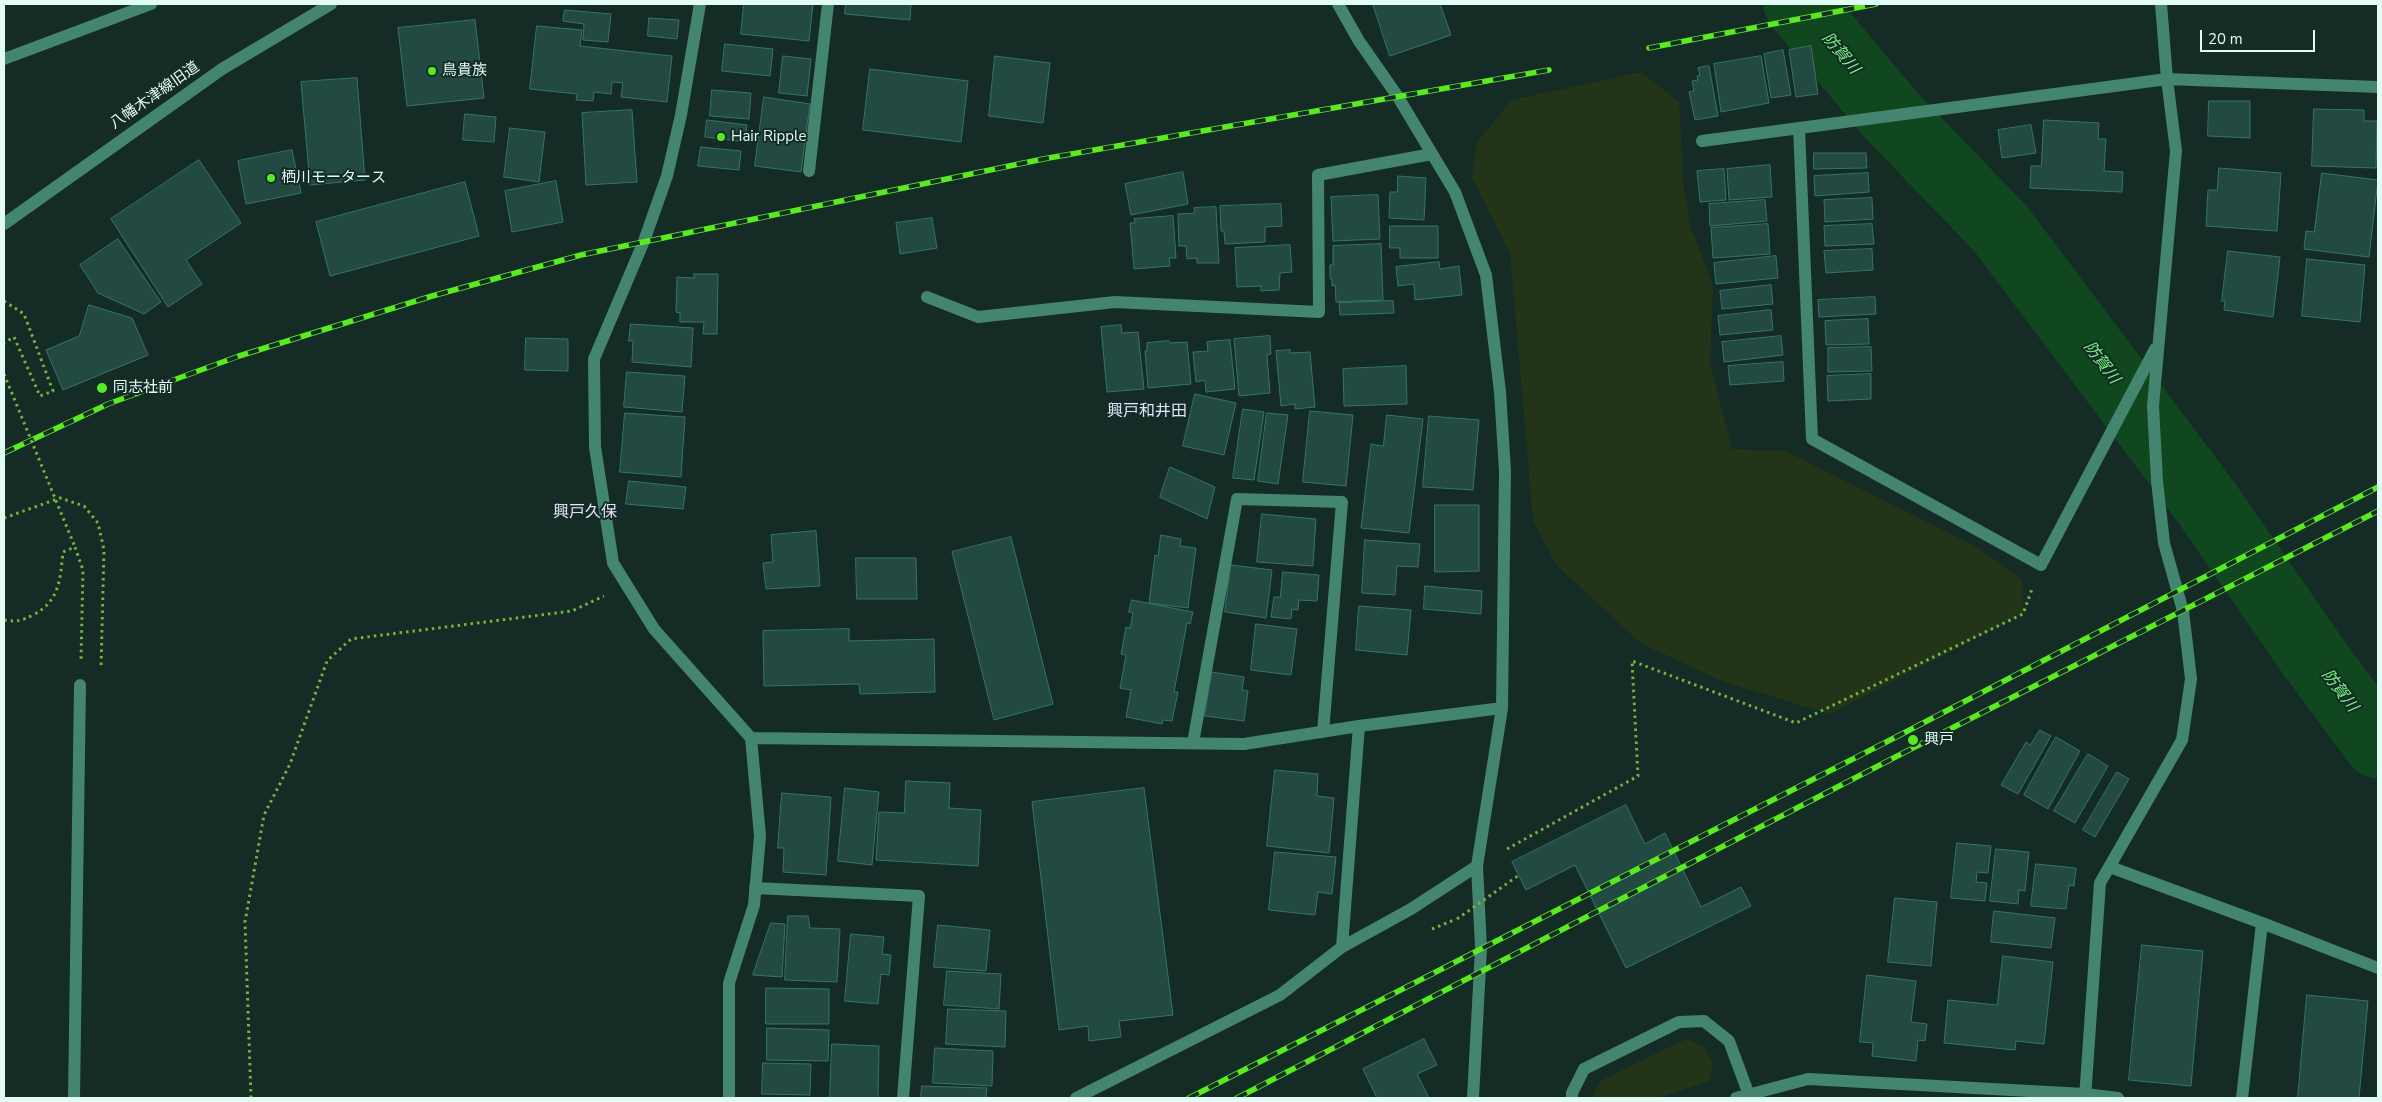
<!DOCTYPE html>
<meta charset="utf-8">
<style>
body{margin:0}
#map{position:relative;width:2382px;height:1102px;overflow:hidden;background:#142b26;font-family:"Nunito Sans",sans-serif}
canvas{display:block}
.frame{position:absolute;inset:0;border:5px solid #e1fcf5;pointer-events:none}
.scale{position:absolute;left:2200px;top:30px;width:115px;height:22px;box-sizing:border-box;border:2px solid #e1fcf5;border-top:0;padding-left:6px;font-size:15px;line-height:18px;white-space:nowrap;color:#e1fcf5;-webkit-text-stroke:4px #142b26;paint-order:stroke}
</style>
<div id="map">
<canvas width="2382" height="1102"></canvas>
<div class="frame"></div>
<div class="scale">20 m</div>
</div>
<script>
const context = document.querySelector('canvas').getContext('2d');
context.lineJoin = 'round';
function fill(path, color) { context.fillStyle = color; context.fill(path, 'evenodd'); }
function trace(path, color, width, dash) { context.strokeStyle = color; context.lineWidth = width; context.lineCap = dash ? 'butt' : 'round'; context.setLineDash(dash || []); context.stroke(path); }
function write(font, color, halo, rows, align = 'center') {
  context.font = font + ' "Nunito Sans","Noto Sans JP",sans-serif'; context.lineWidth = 4; context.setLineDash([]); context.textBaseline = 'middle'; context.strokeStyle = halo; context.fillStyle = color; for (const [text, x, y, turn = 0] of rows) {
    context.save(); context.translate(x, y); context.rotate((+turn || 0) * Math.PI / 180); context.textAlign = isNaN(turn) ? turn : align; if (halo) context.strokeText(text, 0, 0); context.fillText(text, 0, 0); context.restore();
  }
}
const green = new Path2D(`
 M1641 72 1679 102 1684 190 1691 227 1713 285 1710 363 1732 449 1786 451 1977 547 2022 580 2023 614 1830 714 1724 682 1642 644 1557 566 1533 521 1510 253 1472 177 1477 142 1512 100Z
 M1686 1039 1705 1047 1713 1065 1709 1081 1658 1098H1592L1600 1081Z`);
const river = new Path2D(`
 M1798 4 1891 115 2000 228 2206 502 2314 658 2378 744`);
const building = new Path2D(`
 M744 4H813L809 41 741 34Z
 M846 4H911L910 20 845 14Z
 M1373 4H1440L1451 35 1390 56Z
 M565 10 611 14 608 42 583 40 584 24 563 21Z
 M649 18 679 20 677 39 648 36Z
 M475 20 484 98 407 106 398 28Z
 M537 26 582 30 580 46 672 56 667 102 621 97 623 83 612 82 611 94 594 92 593 101 576 100 577 94 530 89Z
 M725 44 773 49 770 76 722 71Z
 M1811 46 1818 94 1796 97 1789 50Z
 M1783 50 1791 95 1771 98 1764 54Z
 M783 56 811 59 807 96 779 93Z
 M995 56 1050 63 1043 123 989 116Z
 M1761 56 1769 103 1721 112 1714 64Z
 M1709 66 1718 116 1695 120 1689 92 1694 91 1692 81 1698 80 1697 76 1700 75 1698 68Z
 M870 69 968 81 961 142 863 130Z
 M357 78 365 180 310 185 301 82Z
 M712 90 751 93 749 119 710 116Z
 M764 97 810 104 801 172 755 166Z
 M2209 101H2250V138L2208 136Z
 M2314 109 2364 110V121H2377L2376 168 2312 166Z
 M632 110 637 182 586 185 582 113Z
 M465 114 496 117 494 142 463 140Z
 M707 120 747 125 745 142 705 137Z
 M2044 120 2099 123 2098 139H2106L2104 171 2123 172 2122 192 2030 188 2031 166H2041Z
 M2031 125 2036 153 2002 158 1998 130Z
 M510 128 545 132 539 182 504 177Z
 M701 147 741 151 739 170 698 166Z
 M292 150 301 193 246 204 238 161Z
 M1814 153H1866L1867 168 1814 169Z
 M199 160 241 223 186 260 202 284 168 307 111 219Z
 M1770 165 1772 197 1729 200 1727 169Z
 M2219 168 2281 173 2277 231 2206 226 2208 190H2217Z
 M1724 169 1726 200 1700 202 1697 171Z
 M1183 172 1188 204 1131 215 1125 184Z
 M1868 173 1869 192 1815 196 1814 176Z
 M2322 173 2378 180 2369 257 2304 249 2306 231 2314 232Z
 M1398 176 1426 178 1424 220 1389 218 1390 192H1397Z
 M556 181 563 222 512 232 505 191Z
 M465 182 479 236 330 276 316 222Z
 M1378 195 1380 239 1333 241 1331 197Z
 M1872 198 1873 219 1825 222 1824 200Z
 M1765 200 1767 221 1710 226 1709 204Z
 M1281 204 1282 226 1265 227V242L1225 244 1224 231H1221L1220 206Z
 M1216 207 1219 263H1197V258L1187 259 1186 246H1179L1178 214 1195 213 1194 208Z
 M1173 216 1176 258H1169L1170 266 1134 269 1130 223H1135L1134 219Z
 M932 218 937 248 900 254 896 223Z
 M1768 224 1770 254 1713 258 1711 228Z
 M1872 224 1874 244 1825 246 1824 226Z
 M1390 226H1438V258H1400V248H1390Z
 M118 239 161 302 144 314 98 293 80 265Z
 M1381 244 1383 300 1336 302 1335 285 1332 286V279H1330V265H1333V246Z
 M1290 245 1292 272 1280 273 1279 290 1261 291V286L1237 287 1235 248Z
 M1872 249 1873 270 1826 273 1824 251Z
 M2228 251 2280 257 2273 317 2224 310 2225 301H2222Z
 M1776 256 1778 278 1716 284 1714 263Z
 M2307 259 2365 265 2360 322 2302 316Z
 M1439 262 1440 269 1459 266 1462 295 1415 300 1414 284 1398 286 1396 267Z
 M694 274H718L717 334H703L704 322H680V313L676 312 677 277 694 278Z
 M1771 285 1773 304 1722 309 1720 291Z
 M1875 297 1876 314 1819 317 1818 300Z
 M1393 301 1394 313 1340 315 1339 303Z
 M89 305 132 318 148 355 63 390 46 350 79 336Z
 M1771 310 1773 330 1720 335 1718 316Z
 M1868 319 1869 344 1826 345 1825 321Z
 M631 324 693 328 691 367 632 362 633 341H629Z
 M1121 325 1122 333 1138 332 1144 389 1107 392 1101 327Z
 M1270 336 1271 354 1267 355 1270 393 1239 396 1234 339Z
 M1781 336 1783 355 1724 362 1722 342Z
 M526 338 568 339V371L525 370Z
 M1230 340 1235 389 1206 392 1205 380 1196 382 1193 352 1208 351 1207 342Z
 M1169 341 1170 343 1187 342 1191 384 1148 388 1145 351H1147V343Z
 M1871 347 1872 371 1828 372V348Z
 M1290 350V353L1310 352 1315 407 1295 409V404L1281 406 1276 351Z
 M1783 362 1784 381 1730 385 1728 366Z
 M1406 366 1407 404 1344 406 1343 369Z
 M627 372 685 376 682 412 624 407Z
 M1871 374V399L1828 401 1827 376Z
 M1195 394 1236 403 1224 455 1183 446Z
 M1243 409 1264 412 1254 480 1233 478Z
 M1310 411 1353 415 1346 486 1303 482Z
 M625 413 685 417 681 477 620 472Z
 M1267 413 1288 415 1278 484 1258 481Z
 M1387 415 1423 419 1409 533 1361 528 1371 444 1383 446Z
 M1429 416 1479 420 1473 490 1423 487Z
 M1170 467 1215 487 1207 519 1160 497Z
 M629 481 686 487 683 509 626 504Z
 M1435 505H1479V571L1435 572Z
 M1262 514 1316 519 1313 566 1257 562Z
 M816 531 820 586 766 589 763 563 773 562 771 535Z
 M1161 535 1181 539 1180 546 1196 548 1188 608 1149 603 1155 555 1158 556Z
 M1011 537 1053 704 994 720 952 552Z
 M1365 540 1420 544 1418 567 1397 566 1395 595 1362 593Z
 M856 558H916L917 599H857Z
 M1231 565 1272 570 1266 618 1225 612Z
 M1283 572 1319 575 1317 601 1299 600 1298 610 1292 609 1291 619 1271 617 1274 597H1280Z
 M1425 586 1482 591 1481 614 1424 609Z
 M1132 600 1193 612 1190 624 1187 623 1174 692H1178L1172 721 1163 720 1162 724 1126 717 1131 690 1120 688 1126 655 1121 654 1126 627 1130 628 1133 613 1129 612Z
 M1359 606 1411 610 1407 655 1356 650Z
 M1256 624 1297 629 1291 675 1251 670Z
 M849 629V641L934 639 935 692 860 694 859 684 764 686 763 631Z
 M1212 672 1244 677 1242 690 1248 691 1244 721 1205 716Z
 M2040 730 2051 736 2018 794 2001 785 2026 742 2030 745Z
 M2056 737 2080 751 2048 809 2024 795Z
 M2088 754 2108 766 2075 823 2054 811Z
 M1275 770 1318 774 1317 796 1334 798 1329 853 1267 846Z
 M2117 772 2129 779 2095 837 2083 830Z
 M906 781 950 783 949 808 981 810 978 866 876 860 879 812 904 813Z
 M845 788 879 792 872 865 838 861Z
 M1144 788 1173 1015 1119 1021 1121 1037 1089 1041 1088 1026 1059 1030 1032 802Z
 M782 793 831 797 826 875 783 872 784 848H778Z
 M1626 805 1645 844 1665 833 1701 907 1741 887 1751 906 1626 968 1575 865 1526 890 1512 862Z
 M1957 843 1991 846 1988 873 1977 872 1976 882 1987 883 1985 901 1951 898Z
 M1996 849 2029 852 2025 891 2019 890 2018 904 1990 901Z
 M1275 852 1336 857 1332 894 1318 892 1315 915 1269 910Z
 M2036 864 2076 868 2074 886 2069 885 2066 909 2031 906Z
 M1895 898 1937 902 1931 966 1888 962Z
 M1994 911 2055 918 2051 948 1991 942Z
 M788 916H808L810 928 840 929 837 982 785 980Z
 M771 923 785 924 782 977 753 975Z
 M938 925 990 930 986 971 934 967Z
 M851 934 884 937 882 954 891 955 889 975 881 974 878 1004 845 1001Z
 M2142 945 2203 951 2191 1086 2129 1080Z
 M2003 956 2053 962 2044 1044 2016 1041 2015 1050 1944 1043 1948 1000 1997 1005Z
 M947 971 1001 974 999 1009 944 1005Z
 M1867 975 1916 981 1911 1022 1927 1024 1925 1041 1918 1040 1916 1061 1872 1056 1873 1043 1860 1042Z
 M766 988 829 989V1024H766Z
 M2307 995 2368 1001 2359 1098H2298Z
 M948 1009 1006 1011 1005 1047 946 1044Z
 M767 1028 829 1030 828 1061 767 1060Z
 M1424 1039 1437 1065 1417 1074 1429 1098H1377L1363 1069Z
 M832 1044 879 1046 878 1098H830Z
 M935 1048 993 1051 992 1086 933 1083Z
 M763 1063 811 1064 810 1095 762 1094Z
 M922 1086 987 1088 986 1098H921Z`);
const path = new Path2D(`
 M4 301 24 314 53 391 40 396 14 337 4 343
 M4 518 60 498 84 506 98 523 104 550 101 669
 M4 620C17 622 21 621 33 615 60 601 60 579 63 552L75 547 83 570 81 659
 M1507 849 1638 776 1632 661 1796 723 2023 614 2032 589
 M1432 929 1454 920
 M251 1098 245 922 264 815 290 764 327 661 351 639 572 611 604 596`);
const minor = new Path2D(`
 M700 4 681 115 667 176 644 241 594 359 595 447 613 563 654 629 751 738 760 836 754 905 729 983V1098
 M1338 4 1359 41 1398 97 1455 192 1486 275 1500 392 1505 471 1502 708 1477 866 1481 948 1473 1098
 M4 59 151 4
 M1799 128 1812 439 2041 565 2155 349
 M1702 141 2167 79 2378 87
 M809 171 828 4
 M4 224 222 69 331 4
 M927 297 978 317 1115 302 1319 312 1318 175 1432 154
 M751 738 1244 744 1359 726 1502 708
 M1193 743 1237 499 1342 502 1323 732
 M2110 867 2262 923 2378 968
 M755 888 919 896 903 1098
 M1342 947 1359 726
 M74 1098 80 685
 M1076 1098 1280 995 1342 947 1411 909 1477 866
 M1572 1098V1093L1584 1069 1679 1022 1704 1021 1729 1041 1749 1095
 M1736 1098 1808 1079 2085 1094 2118 1098
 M2085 1098 2100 883 2182 740 2191 679 2183 611 2164 543 2157 481 2153 406 2176 151 2167 79 2161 4
 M2242 1098 2262 923`);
const rail = new Path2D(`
 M1649 48 1876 4
 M4 453 108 404 239 356 432 296 581 255 1043 159 1549 70
 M1189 1098 1898 736 2378 487
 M1237 1098 1907 751 2378 511`);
const pathBridge = new Path2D(`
 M4 374 75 547
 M1457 919 1519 875`);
const markers = [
 [432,71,5,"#59ea1f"],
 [721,137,5,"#59ea1f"],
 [271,178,5,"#59ea1f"],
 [102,388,6,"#59ea1f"],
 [1913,740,6,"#59ea1f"]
];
const poiNames = [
 ["鳥貴族",442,71],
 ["Hair Ripple",731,137],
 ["栖川モータース",281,178],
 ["同志社前",113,388],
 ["興戸",1924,740]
];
const streetNames = [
 ["八幡木津線旧道",155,96,-35]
];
const waterNames = [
 ["防賀川",1840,54,50],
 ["防賀川",2101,363,53],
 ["防賀川",2339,691,53]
];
const neighbourhoodNames = [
 ["興戸和井田",1147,412],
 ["興戸久保",585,513]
];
fill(green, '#243418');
trace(river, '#11471f', 69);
fill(building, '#224a43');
trace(building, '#367469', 1);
trace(path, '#72b43d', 3, [2.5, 4]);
trace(minor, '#44856f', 12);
trace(rail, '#59ea1f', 5.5);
trace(rail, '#142b26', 4, [11]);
trace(pathBridge, '#72b43d', 3, [2.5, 4]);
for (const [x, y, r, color] of markers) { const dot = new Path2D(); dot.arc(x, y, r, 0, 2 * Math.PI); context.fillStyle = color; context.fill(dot); trace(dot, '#142b26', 2); }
write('15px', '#e1fcf5', '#142b26', poiNames, 'left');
write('15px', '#e1fcf5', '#142b26', streetNames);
write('italic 16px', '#79f382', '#142b26', waterNames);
write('16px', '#e3e3fc', '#142b26', neighbourhoodNames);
</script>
